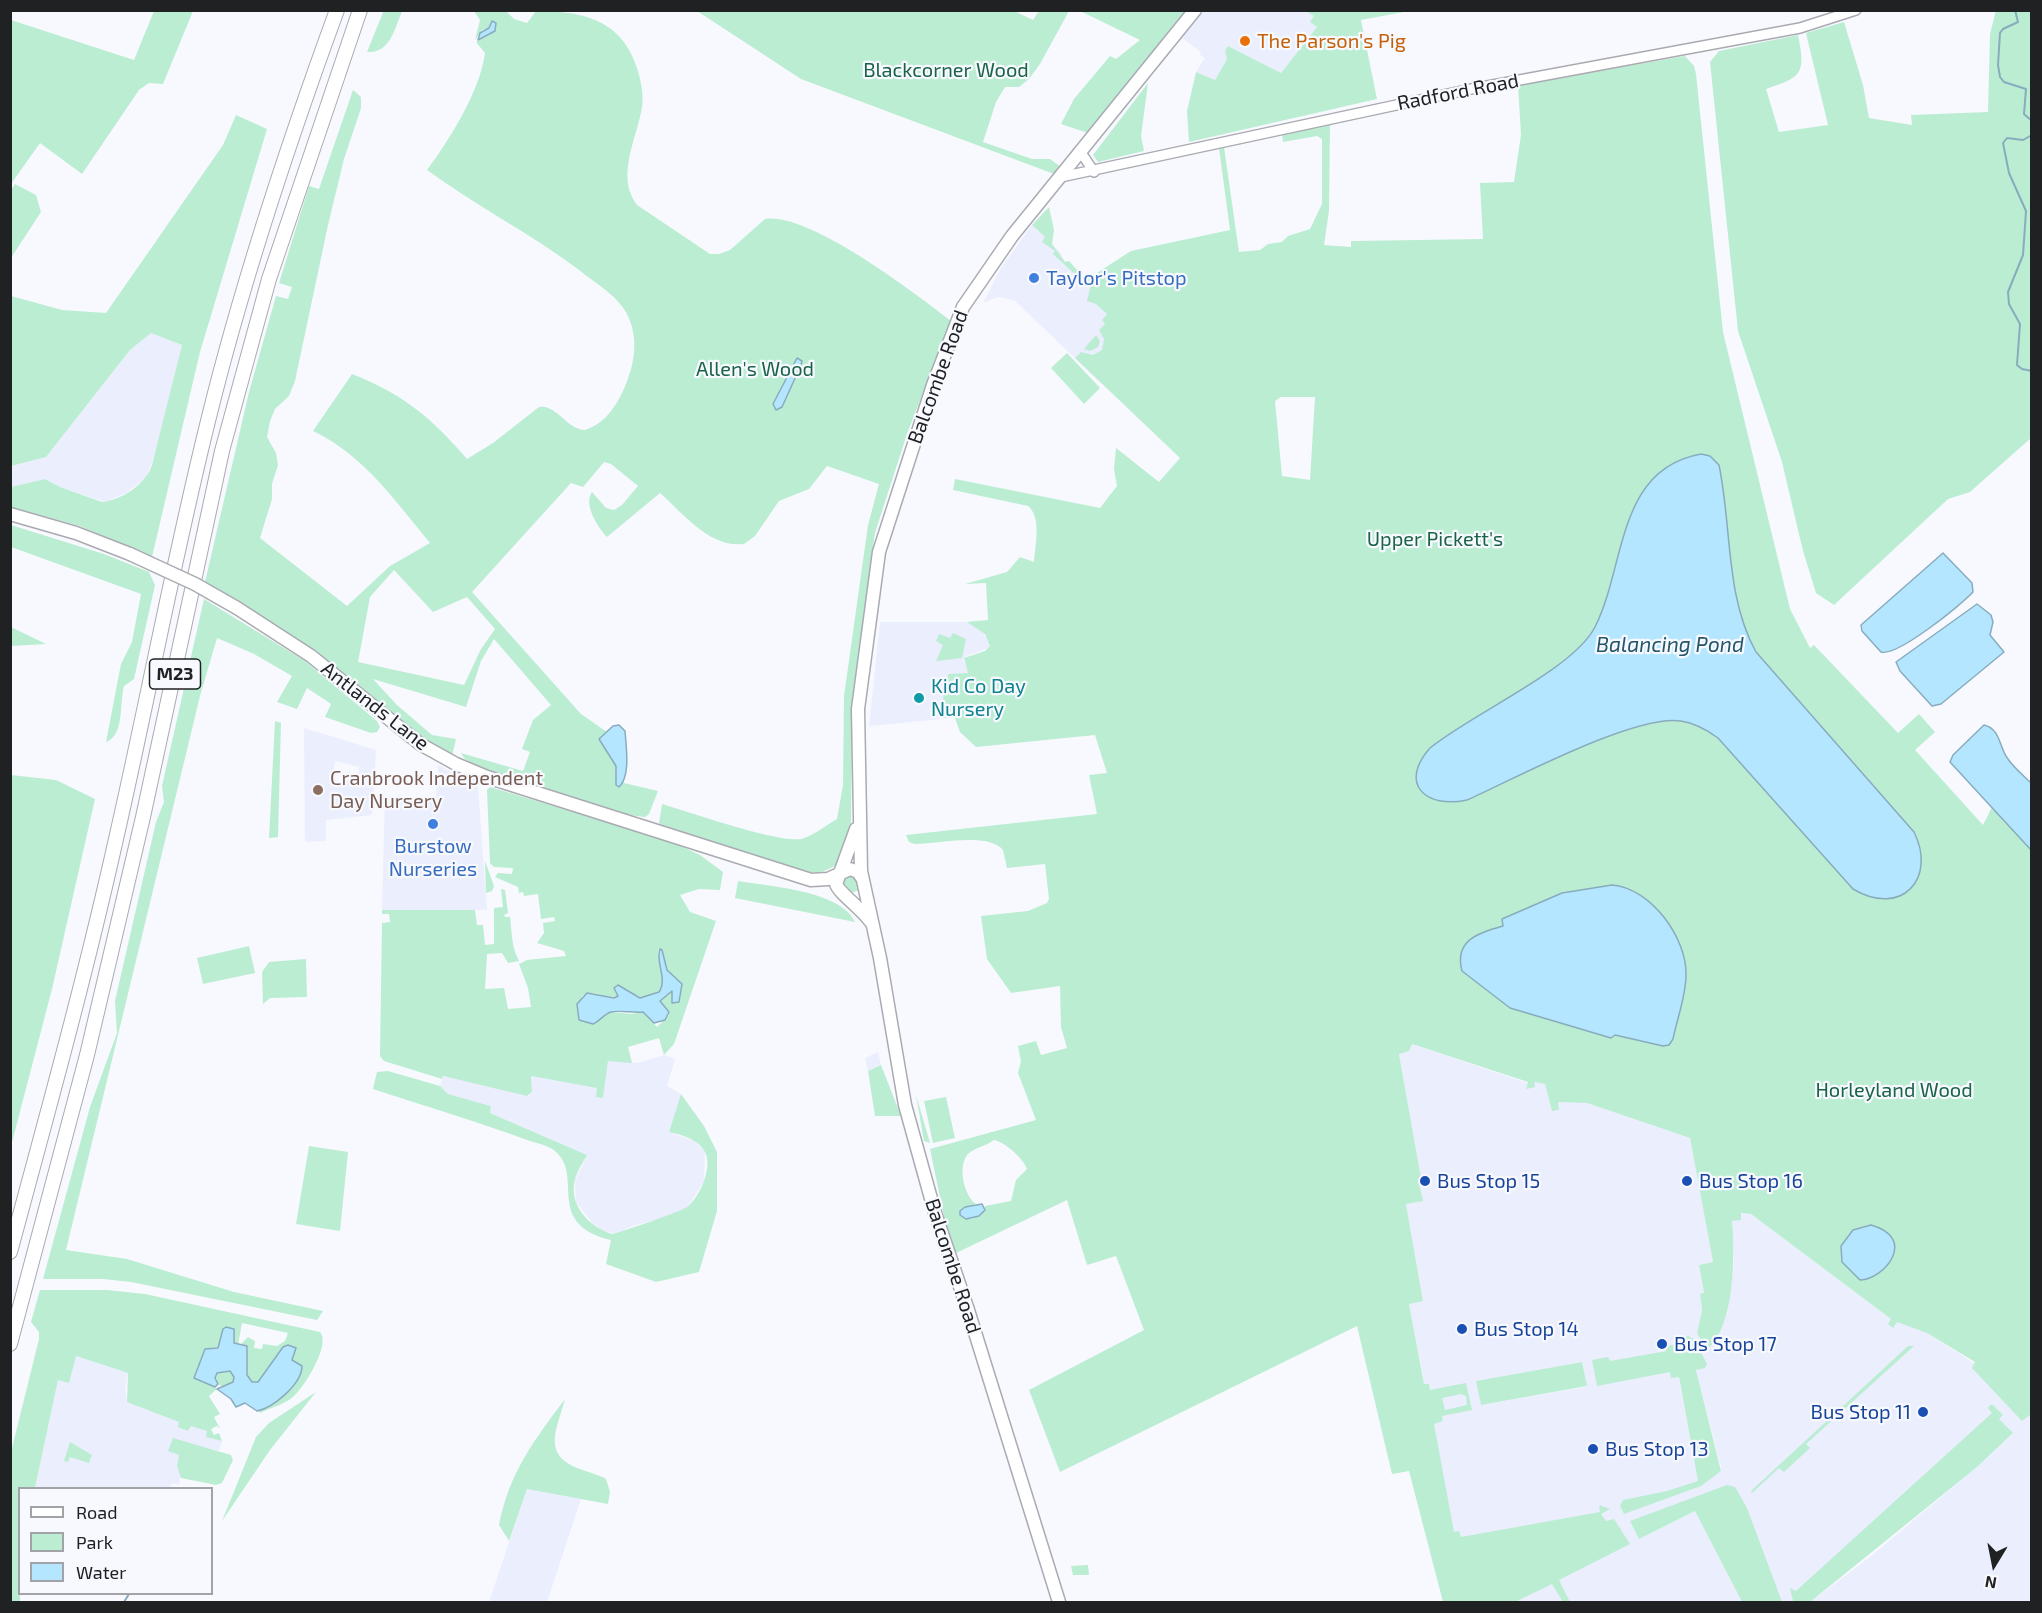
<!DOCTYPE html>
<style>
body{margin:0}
#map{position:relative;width:2042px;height:1613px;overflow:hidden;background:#f8f9fe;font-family:"Exo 2",sans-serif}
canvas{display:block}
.frame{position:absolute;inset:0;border:12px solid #202123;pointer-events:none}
.legend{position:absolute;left:18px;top:1487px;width:195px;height:108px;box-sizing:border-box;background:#f8f9fe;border:2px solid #a2a3a6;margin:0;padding:8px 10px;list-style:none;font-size:18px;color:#202123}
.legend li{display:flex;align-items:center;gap:12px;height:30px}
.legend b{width:30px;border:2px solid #a2a3a6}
.north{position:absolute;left:1964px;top:1535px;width:60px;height:60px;-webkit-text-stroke:4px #f8f9fe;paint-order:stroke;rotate:190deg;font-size:16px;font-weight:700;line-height:24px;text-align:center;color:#202123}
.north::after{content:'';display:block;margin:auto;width:21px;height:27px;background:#202123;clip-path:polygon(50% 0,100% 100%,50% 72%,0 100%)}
</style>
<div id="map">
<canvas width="2042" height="1613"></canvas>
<div class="frame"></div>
<ul class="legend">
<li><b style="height:8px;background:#fff"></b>Road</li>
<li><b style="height:16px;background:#bbedd3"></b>Park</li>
<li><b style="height:16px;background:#b4e7ff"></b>Water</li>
</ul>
<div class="north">N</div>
</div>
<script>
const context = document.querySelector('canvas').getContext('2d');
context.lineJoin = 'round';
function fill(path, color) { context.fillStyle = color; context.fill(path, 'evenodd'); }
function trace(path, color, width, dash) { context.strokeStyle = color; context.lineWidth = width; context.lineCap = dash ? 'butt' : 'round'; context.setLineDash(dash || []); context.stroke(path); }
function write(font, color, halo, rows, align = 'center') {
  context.font = font + ' "Exo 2",sans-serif'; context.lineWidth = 4.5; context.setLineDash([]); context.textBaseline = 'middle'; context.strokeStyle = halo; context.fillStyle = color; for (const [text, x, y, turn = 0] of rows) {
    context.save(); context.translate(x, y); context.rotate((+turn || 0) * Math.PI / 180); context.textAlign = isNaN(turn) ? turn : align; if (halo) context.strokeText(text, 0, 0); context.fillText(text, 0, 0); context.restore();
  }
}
const built = new Path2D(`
 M1202 11H1305L1314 16 1317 27 1281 73 1228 46 1227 59 1215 80 1196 72 1205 58 1200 55 1201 52 1182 38Z
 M1032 225 1060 252 1065 262 1069 261 1118 317 1102 384 1014 300 998 297 983 303 1001 268Z
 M151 333 182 345 159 442 146 478 126 493 105 502 60 487 45 479 11 487V466L46 457 130 350Z
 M880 622H967L982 631 990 644 989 648 966 656 963 661 981 683 984 715 869 726Z
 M304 728 376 750 372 815 326 820V841L305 842ZM335 761 359 767 358 778 348 777 346 786 332 784Z
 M438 765 478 787 487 910H382L385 797 436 798Z
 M1411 1044 1528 1083 1526 1088 1533 1082 1545 1084 1552 1111 1558 1110 1557 1102 1581 1101 1690 1138 1713 1262 1699 1265 1704 1294 1700 1295 1702 1310 1697 1332 1708 1350 1727 1314 1734 1264 1732 1220 1740 1213 1751 1214 1891 1319 1927 1333 2031 1400V1602H1780L1729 1492 1639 1539 1695 1511 1742 1602H1515L1629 1544 1606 1522 1454 1538 1409 1304 1423 1300 1406 1204 1422 1200 1417 1179 1421 1178 1399 1053 1409 1051ZM1679 1348 1696 1370 1721 1467V1471L1698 1481 1677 1368 1593 1360 1609 1362ZM1582 1362 1586 1387 1481 1405 1477 1381ZM2013 1433 1985 1460 1871 1556 1817 1597 1807 1582 1858 1536Z
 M878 1052 881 1065 868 1071 865 1058Z
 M664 1055 675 1059 667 1086 681 1094 669 1132 694 1141 705 1151 704 1181 687 1208 660 1219 632 1226 617 1234 603 1231 592 1223 576 1202 575 1181 587 1155 490 1113 491 1106 448 1094 440 1086 443 1076 529 1096 532 1089 531 1076 598 1088 603 1098 608 1060 638 1063Z
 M76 1356 128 1373 125 1388 127 1402 180 1422 189 1431 191 1425 207 1431V1437L222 1441 219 1451 172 1439 179 1455 177 1466 181 1475 179 1485 172 1483 170 1488H35L58 1380Z
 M527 1489 581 1499 547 1602H489Z`);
const green = new Path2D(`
 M384 10 402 11C395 28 390 54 367 52Z
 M1012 10 1033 20 1039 11H1069L1040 64 1029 79 1019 87H1005L996 102 983 142 1032 159H1050L1061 167 1054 174 801 79 697 11Z
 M1996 10 2031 11V438L1970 492 1948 499 1834 605 1816 593 1803 551 1782 462 1738 331 1710 62 1719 51 1798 35C1806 74 1802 77 1766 89L1779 132 1828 125 1806 33 1844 22 1863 85 1869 118 1912 125 1911 115 1988 112 1990 34Z
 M154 11H193L163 84 149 83 139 90 82 174 40 143 11 184V20L134 60Z
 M474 11H506L514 19 527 23 536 11C584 11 623 20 638 71 641 83 644 94 642 107 637 139 615 176 637 205L710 254H719L730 250 765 219C809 212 916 294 951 321L907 434 875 533 852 700 851 828 835 866 820 873 807 872 664 828 659 823 662 804C689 812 778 843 801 839 813 836 826 825 837 819L843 785 844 696 868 525 879 484 827 466 809 489 779 501 755 536 744 544C709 548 684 514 660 493L607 537C598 528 583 504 592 492L606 508 614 510 622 505 638 486 611 464 604 462 583 487 571 483 472 592 581 714 607 732 599 740 616 765V784L619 787 623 779 624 783 658 791 649 814 645 817C619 816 482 774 464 758L461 753 523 771 530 752 522 749 533 720 551 705 494 639 481 661 466 707 373 679 397 705 432 735 456 739 452 756C419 742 391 715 363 692 312 652 262 613 205 582L249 392 276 296 288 299 292 287 279 283 309 186 319 189 353 90 361 97V108L344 159 328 225 295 381 289 396 275 409 270 421 267 437 276 453 278 465 272 484V499L260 538 347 606 390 566 430 543C395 501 364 455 313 431L352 374C403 394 432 418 467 459L493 443 539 407C557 404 567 430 585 430 607 423 618 403 626 384 636 360 639 332 624 309 613 293 594 282 579 270 530 233 476 206 427 170 450 139 480 91 485 53L476 42 495 31 496 22 492 21 489 28 482 30 475 40 480 20ZM394 570 433 612 467 597 495 629 481 649 464 685 358 662 370 597Z
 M1080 11H1186L1088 133 1061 124 1074 99 1110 56 1116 59 1140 40Z
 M1305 11H1409L1361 20 1377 99 1189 142 1187 111 1196 72 1215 80 1227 59 1225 51 1228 46 1281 73 1317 27 1310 22 1314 16Z
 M1685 56 1694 66 1696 74 1723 332 1790 609 1810 648 1814 645 1898 733 1919 714 1935 732 1915 750 1983 825 1992 807 2031 850V1414L2022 1421 1972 1368 1975 1362 1927 1333 1897 1322 1893 1328 1888 1324 1891 1319 1751 1214 1741 1213V1220L1732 1221C1735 1257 1735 1325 1707 1350L1697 1333 1702 1310 1700 1294 1704 1293 1699 1265 1713 1262 1690 1138 1587 1103 1558 1102 1559 1110 1552 1111 1545 1084 1534 1082 1535 1087 1526 1089 1528 1082 1412 1044 1409 1051 1399 1054 1421 1178 1418 1179 1423 1201 1406 1204 1423 1301 1409 1304 1424 1384H1429L1430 1390 1466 1383 1472 1410 1442 1416 1443 1421 1434 1424 1454 1532 1459 1531 1461 1537 1600 1512 1599 1505 1610 1509 1601 1514 1606 1521 1614 1519 1630 1544 1559 1580 1570 1602H1563L1552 1584 1515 1602H1443L1409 1471 1392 1474 1357 1326 1060 1472 1029 1390 1144 1330 1116 1256 1087 1265 1067 1200 956 1253 946 1226 930 1149 1036 1120 1018 1073 1021 1061 1018 1046 1036 1041 1041 1055 1067 1048 1061 1027 1060 986 1011 993 987 959 981 916 1028 911 1047 903 1049 899 1045 864 1007 868 1003 850C988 832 938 844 915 844L909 842 906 835 1097 814 1089 775 1107 773 1095 735 976 747 960 732 955 718H944L943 685 948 684V674L968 673 964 658 985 651 990 646 985 634 967 622 988 620 986 583 965 584 1007 572 1020 557 1034 562C1035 546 1042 517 1028 506L953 490 955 479 1100 508 1117 486 1114 469 1116 448 1159 482 1180 458 1075 358 1081 352 1093 355 1102 350 1104 339 1099 330 1105 324 1102 320 1107 314 1096 304 1087 301 1090 288 1053 254 1055 251 1042 242 1045 237 1032 225 1049 207 1054 230 1052 244 1065 262 1069 261 1086 280 1131 251 1230 230 1219 148 1224 147 1239 252 1260 250 1268 244 1282 242 1288 236 1310 229 1322 204V139L1317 136 1283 142 1282 134 1330 123 1329 211 1324 245 1351 247V241H1354L1483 239 1480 183 1514 182 1521 135 1518 85ZM1281 397H1315L1310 480 1282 476 1275 401ZM994 1140C1005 1142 1024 1159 1027 1169L1016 1180 1011 1201 985 1206 981 1215 971 1219 960 1212 963 1208 976 1204C964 1196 957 1166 968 1154 974 1148 986 1146 994 1140ZM1841 1246 1895 1249 1886 1265 1842 1262ZM1461 1394 1466 1396 1467 1405 1445 1410 1442 1398Z
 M1148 83 1141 136 1144 151 1098 162 1093 155Z
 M236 115 267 129 200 352 152 557 80 526 11 507V487L45 479 60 487 102 502C122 500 146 484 152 465L182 345 151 333 130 350 46 457 11 466V296L62 310 106 313 223 145Z
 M15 184 36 195 41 212 11 258V190Z
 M1096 335 1100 341 1098 347 1090 351 1084 349Z
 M1067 353 1100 388 1084 404 1051 368Z
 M11 525 104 554 149 572 155 585 134 679 124 686C119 704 125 735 106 742L121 664 132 642 141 594 11 547Z
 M204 599 305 661 377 721 380 727 377 732 371 733 325 717 331 704 307 688 297 709 277 702 292 676 254 654 217 638 200 696 66 1250 127 1259 234 1292 323 1311 317 1320 131 1282 103 1279H43L90 1107 117 1033 115 1001 156 822 164 802 162 786Z
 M11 627 46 644 11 646Z
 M953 633 966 639 962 658 936 661 943 645 936 641 939 634 950 638Z
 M275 721 281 723 278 837 269 838Z
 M11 775 56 780 95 799 52 989 11 1146Z
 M490 787 670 841 700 855 723 872 720 890 699 889 680 895 690 912 716 921 674 1044 664 1055 659 1038 628 1047 632 1063 608 1061 603 1098 596 1097 597 1088 531 1076 532 1092 527 1096 443 1076 442 1079 384 1061 380 1056 382 923 390 922 389 914H382V910H475L477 925H483L485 945 494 944V908L503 907 501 889 505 890 508 913 504 915 505 917H510C512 932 511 946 519 961L508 963 502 953 487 954 485 989 504 988 508 1009 531 1007 528 988 519 964 527 960 566 956 564 951 537 943 544 933 543 923 555 921 554 917 541 919 538 894 524 896 523 892 519 893 518 887 495 877 498 873 512 874 513 868 494 867 490 863 487 790ZM658 950H662L667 970 682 986 677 1003H672V991L660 1001 669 1015 657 1027 643 1012 631 1014 611 1012 593 1024 582 996C595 988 605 1000 618 996L615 986C635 989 640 1008 661 990L663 984Z
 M485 861 494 886 492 891 486 893Z
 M856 873 859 890 849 894 839 878Z
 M738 881C768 886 842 891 855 922L735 898Z
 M249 946 255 973 203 984 197 958Z
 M306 959 307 997 270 998 263 1004 262 972 269 962Z
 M881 1065 901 1116H875L868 1071Z
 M388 1071 440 1086 448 1094 491 1106 490 1113 587 1155C582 1164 575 1174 574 1185 571 1208 592 1229 613 1234 618 1233 683 1211 687 1207 700 1197 713 1167 705 1152 698 1139 682 1135 669 1132L681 1094 704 1126 717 1152V1211L699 1272 656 1282 606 1264 611 1240C544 1224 584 1177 556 1152 549 1145 535 1143 527 1140 476 1121 424 1106 373 1089L377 1072Z
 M916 1095 930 1143 924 1141Z
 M946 1097 955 1138 933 1143 924 1101Z
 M309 1146 348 1152 340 1231 296 1224Z
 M40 1290H107L145 1294 320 1332C331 1344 305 1386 294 1396 286 1404 270 1408 260 1413L258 1411 273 1404 284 1392 249 1381 245 1358 248 1348 240 1345 248 1337 255 1341 254 1348 262 1349 263 1344 277 1346 285 1341 288 1333 242 1323 238 1345 233 1342V1328H223L219 1347 205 1349 194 1377 210 1383 217 1389 209 1396 220 1414 214 1417 220 1429 217 1426 211 1429 214 1435 219 1433 222 1441 206 1437 207 1431 191 1426 188 1431 178 1427 179 1422 127 1402 128 1373 76 1356 69 1383 58 1380 35 1488H20V1602H11V1452L39 1339V1332L31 1322Z
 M1688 1336 1694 1339 1707 1364 1705 1368 1696 1370 1721 1471 1701 1486 1624 1514 1620 1506 1623 1500 1667 1491 1698 1481 1679 1377 1671 1378 1670 1372 1597 1386 1592 1360 1608 1357 1610 1361 1666 1351 1665 1346 1684 1343 1683 1337Z
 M1908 1346H1914L1806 1444 1810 1448 1784 1472 1779 1468 1752 1493 1751 1491Z
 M1582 1362 1587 1386 1481 1405 1476 1381Z
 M216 1378a9 9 0 1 1 18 0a9 9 0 1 1-18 0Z
 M316 1392 270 1450 222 1521 256 1437 269 1423Z
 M565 1399C557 1429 541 1455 580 1469 589 1473 598 1474 606 1479L610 1492 608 1504 527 1489 509 1541 499 1525C510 1471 533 1442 565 1399Z
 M1990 1405H1993L2003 1415 1999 1419 2013 1433 1977 1467 1810 1602 1793 1601 1790 1588 1796 1591 1992 1413 1988 1408Z
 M173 1438 231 1455 233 1460 222 1483 216 1485 181 1478 177 1466 179 1455 168 1451Z
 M70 1442 92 1455 89 1463 70 1457 68 1462 64 1461Z
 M1727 1485 1735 1487 1747 1508 1782 1602H1742L1695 1511 1639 1539 1630 1521Z
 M1088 1565 1089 1575H1073L1071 1566Z`);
const water = new Path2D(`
 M492 21 496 23 495 31 478 40 480 33 489 28Z
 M797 358 802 361 801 365 782 407 776 410 773 404Z
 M1701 454 1710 456 1719 465C1732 527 1725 596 1756 652L1914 832C1937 878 1902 918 1853 889L1718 738C1707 730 1695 723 1681 721 1635 714 1514 779 1467 800 1426 809 1398 784 1430 748 1471 714 1573 670 1595 627 1626 566 1616 469 1701 454Z
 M1943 553 1972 583 1973 592C1961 605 1897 657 1881 652L1862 631 1861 625Z
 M1977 604 1991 615 1993 622 1990 635 2004 652 1941 704 1932 706 1900 671 1896 662Z
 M619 725 625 731C626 746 631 776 619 787L616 785V766L599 739 613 726Z
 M1984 725C2001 729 1999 748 2008 759 2014 768 2024 776 2031 783V850L1950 762 1953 755Z
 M1612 885C1651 888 1687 938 1686 975 1686 996 1677 1019 1673 1039L1669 1045 1663 1046 1615 1035 1611 1038 1510 1008 1462 971C1454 941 1477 933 1503 926L1502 919 1562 893Z
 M660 949 662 950 667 970 682 984 679 1002 672 1003V991L660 1001 669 1012 665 1020 654 1023 643 1012C634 1013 618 1010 611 1012 604 1014 600 1021 593 1024L579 1020 577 1004 587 993 614 998 618 996 614 988 618 985 640 998 659 992C668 979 655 962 660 949Z
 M982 1204 985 1210 979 1216 966 1219 960 1215V1211L965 1207Z
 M1871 1225C1918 1238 1885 1279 1860 1280L1842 1262 1841 1246 1853 1230Z
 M226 1327 234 1329V1343L247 1346V1375L252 1382H258L283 1347 288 1345 296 1348 292 1360 302 1366C302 1384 273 1408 257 1411L245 1403 236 1407 231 1399 217 1389 233 1382 234 1377 230 1371 217 1373 215 1378 218 1384 215 1387 194 1378 205 1349 218 1348 223 1329Z`);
const stream = new Path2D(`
 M2015 10 2018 22 2003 29 2000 33 1998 65 2000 77 2004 82 2026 89 2024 114 2032 121
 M2032 135 2023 140 2007 138 2003 143 2009 173 2026 211 2023 255 2008 292 2009 304 2020 324 2017 365 2022 369 2032 371
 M124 1602 129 1594`);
const minor = new Path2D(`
 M1082 154 1094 172
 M1061 177 1471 89 1800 28 1856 10`);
const major = new Path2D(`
 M10 514 76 533 130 554
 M237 608 311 656 420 744 456 764 487 777 811 880 828 879 850 869 858 872 862 878
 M856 829 836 884C839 893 862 909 871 922
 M1059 1602 968 1310 935 1213 905 1105 880 958 861 871 858 709 879 552 933 385 963 307 1012 236 1195 10`);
const highway = new Path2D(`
 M10 1252C47 1115 85 978 116 839 148 699 174 557 209 417 243 279 288 144 337 10
 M10 1344 87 1055 143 817 222 451 269 279 360 10`);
const majorBridge = new Path2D(`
 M130 554 195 584 237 608`);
const markers = [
 [1245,41,6,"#e8710a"],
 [1034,278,6,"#3f7fe0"],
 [919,698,6,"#0f9aa8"],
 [318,790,6,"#8d6e63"],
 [433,824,6,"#3f7fe0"],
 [1425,1181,6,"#1a4fb4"],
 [1687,1181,6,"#1a4fb4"],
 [1462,1329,6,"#1a4fb4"],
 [1662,1344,6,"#1a4fb4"],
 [1923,1412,6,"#1a4fb4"],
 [1593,1449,6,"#1a4fb4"]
];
const shields = [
 [175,674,51]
];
const shieldNames = [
 ["M23",175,674]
];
const foodNames = [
 ["The Parson's Pig",1257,41]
];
const parkNames = [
 ["Blackcorner Wood",946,70],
 ["Allen's Wood",755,369],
 ["Upper Pickett's",1435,539],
 ["Horleyland Wood",1894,1090]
];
const streetNames = [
 ["Radford Road",1458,92,-11],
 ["Balcombe Road",938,377,-70],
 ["Antlands Lane",375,706,38],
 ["Balcombe Road",953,1266,72]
];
const shopNames = [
 ["Taylor's Pitstop",1046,278],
 ["Burstow",433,846,"center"],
 ["Nurseries",433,869,"center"]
];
const cultureNames = [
 ["Kid Co Day",931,686],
 ["Nursery",931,709]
];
const educationNames = [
 ["Cranbrook Independent",330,778],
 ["Day Nursery",330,801]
];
const transitNames = [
 ["Bus Stop 15",1437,1181],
 ["Bus Stop 16",1699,1181],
 ["Bus Stop 14",1474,1329],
 ["Bus Stop 17",1674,1344],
 ["Bus Stop 11",1911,1412,"right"],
 ["Bus Stop 13",1605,1449]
];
const waterNames = [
 ["Balancing Pond",1670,645]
];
fill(built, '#ebeefd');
fill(green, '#bbedd3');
fill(water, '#b4e7ff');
trace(water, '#88acbd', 1.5);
trace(stream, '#88acbd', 2);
trace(minor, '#aaabb2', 12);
trace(major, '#aaabb2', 15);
trace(highway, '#aaabb2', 16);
trace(minor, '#fff', 9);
trace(major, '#fff', 12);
trace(highway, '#fff', 14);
trace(majorBridge, '#aaabb2', 15, []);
trace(majorBridge, '#fff', 12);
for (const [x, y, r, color] of markers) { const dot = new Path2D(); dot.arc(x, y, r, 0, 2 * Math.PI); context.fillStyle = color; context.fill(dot); trace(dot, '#f8f9fe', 2); }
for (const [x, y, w] of shields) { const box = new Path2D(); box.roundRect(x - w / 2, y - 15, w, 30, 4.5); context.fillStyle = '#f8f9fe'; context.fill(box); trace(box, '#202123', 1.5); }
write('bold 18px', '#202123', null, shieldNames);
write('20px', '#c56008', '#f8f9fe', foodNames, 'left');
write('20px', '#196347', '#f8f9fe', parkNames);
write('20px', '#202123', '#f8f9fe', streetNames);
write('20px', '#366cbe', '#f8f9fe', shopNames, 'left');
write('20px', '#0d838f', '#f8f9fe', cultureNames, 'left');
write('20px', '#785e54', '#f8f9fe', educationNames, 'left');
write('20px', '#164399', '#f8f9fe', transitNames, 'left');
write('italic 21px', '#23566b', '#f8f9fe', waterNames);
</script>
